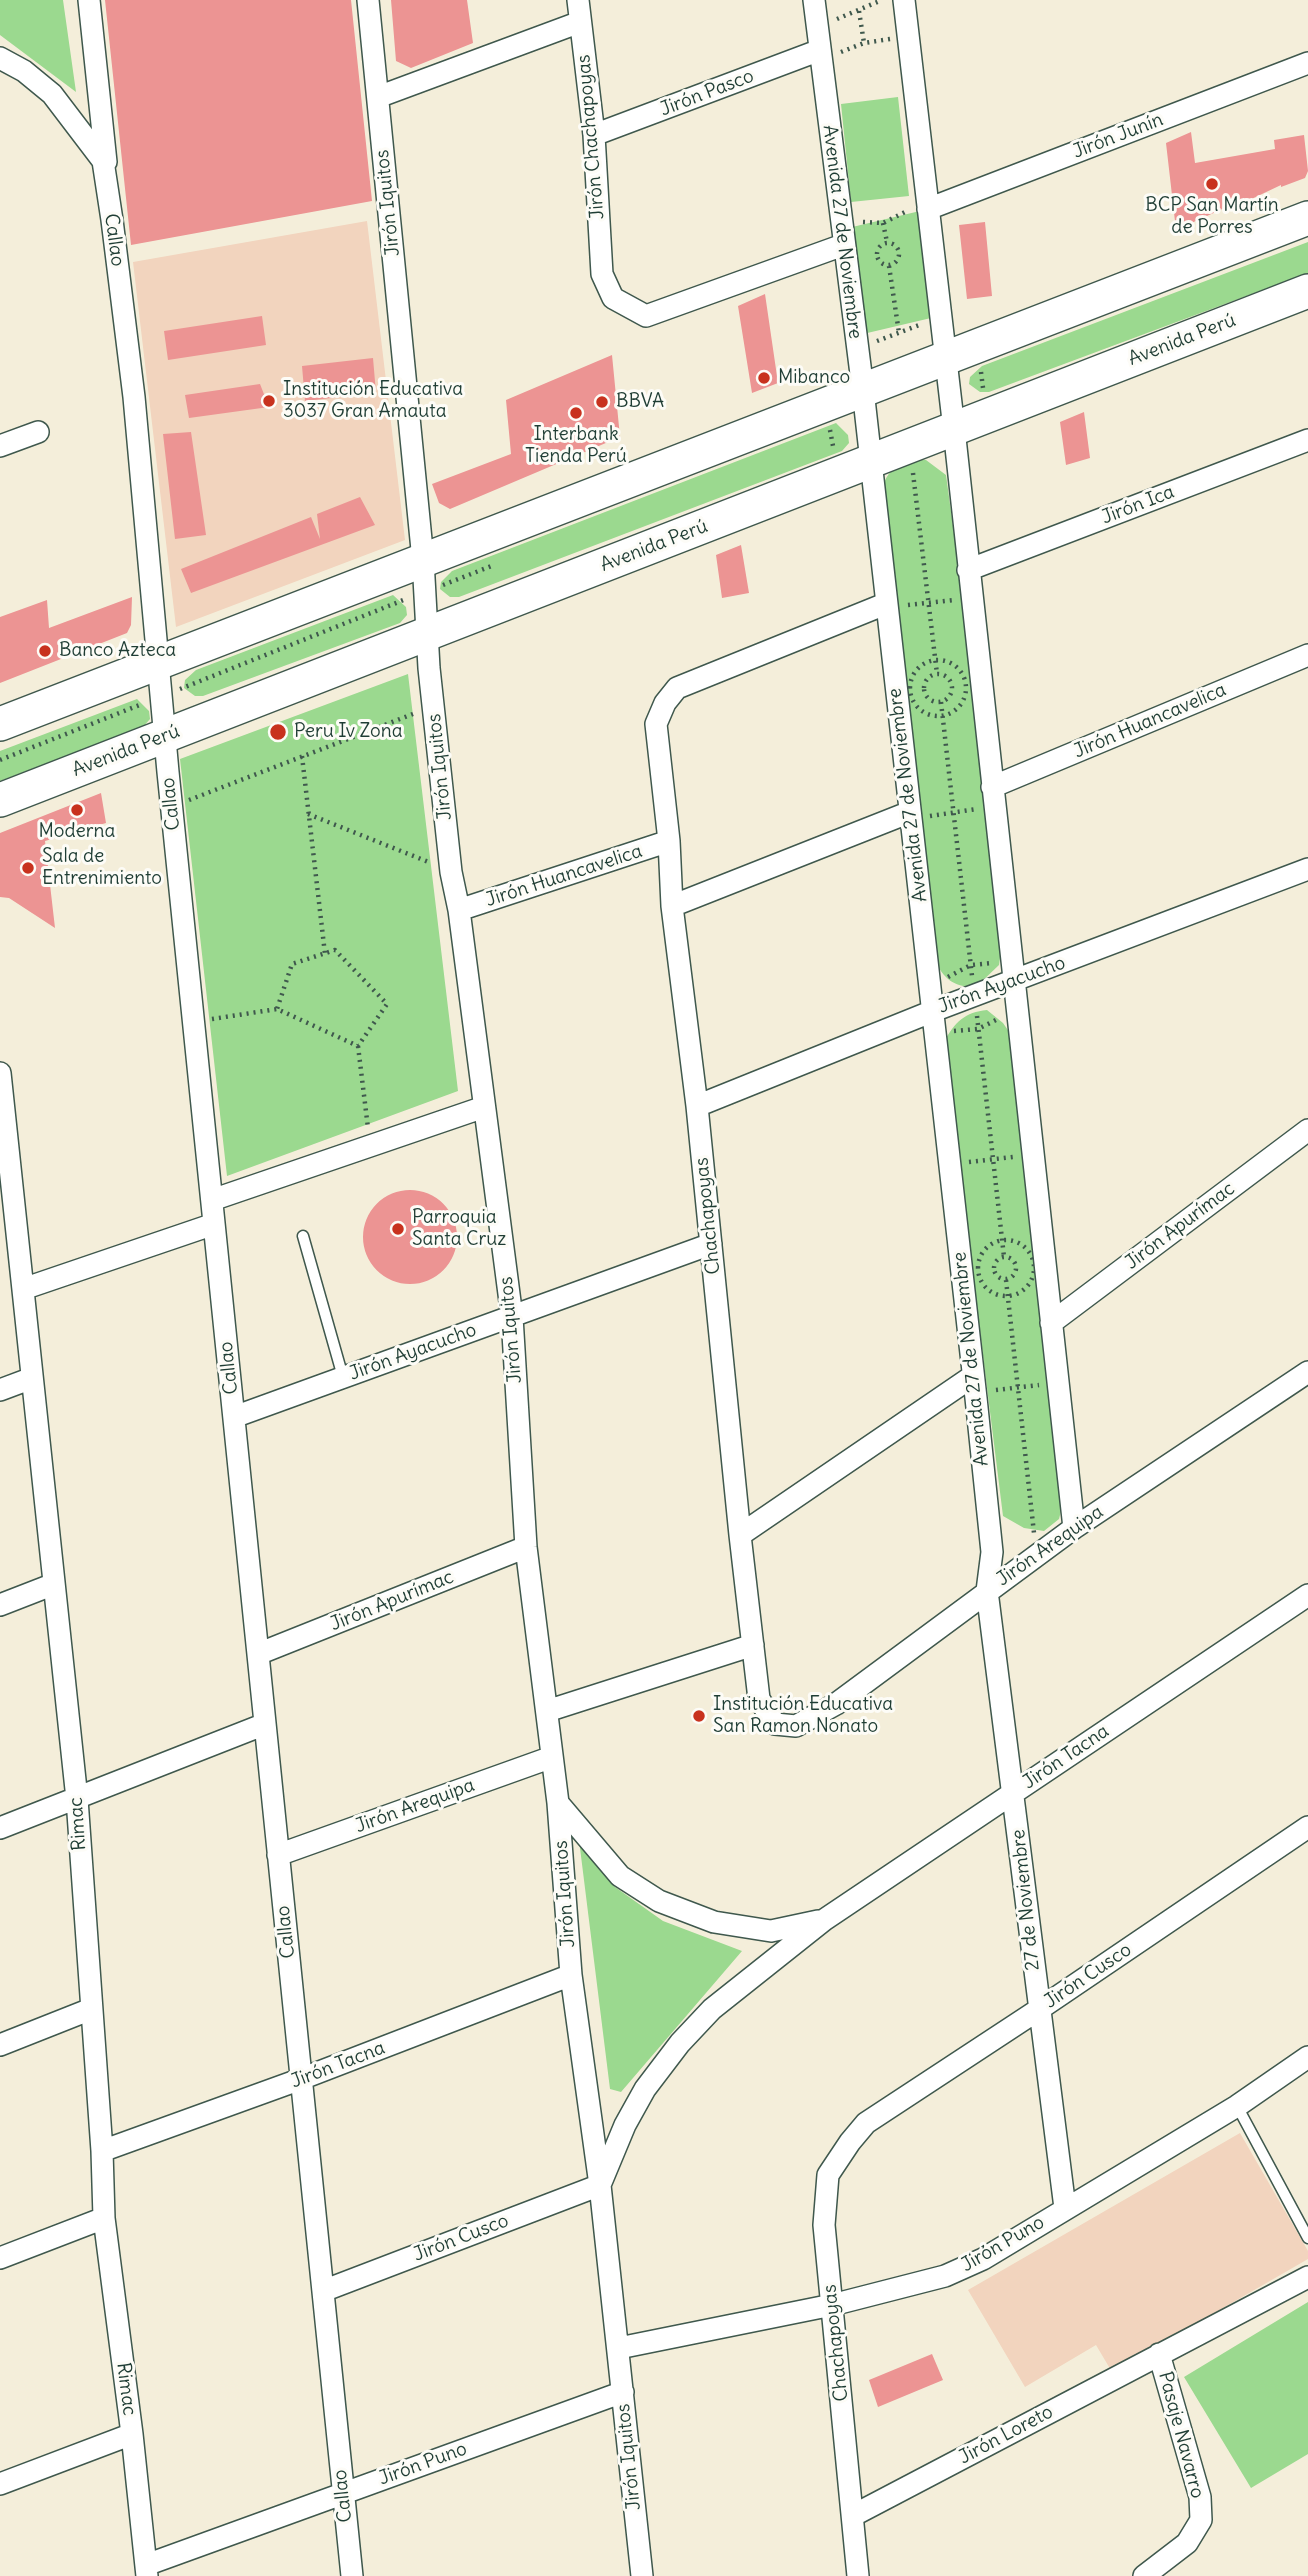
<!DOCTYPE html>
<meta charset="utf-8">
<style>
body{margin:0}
canvas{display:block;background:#f4eeda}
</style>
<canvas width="1308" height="2576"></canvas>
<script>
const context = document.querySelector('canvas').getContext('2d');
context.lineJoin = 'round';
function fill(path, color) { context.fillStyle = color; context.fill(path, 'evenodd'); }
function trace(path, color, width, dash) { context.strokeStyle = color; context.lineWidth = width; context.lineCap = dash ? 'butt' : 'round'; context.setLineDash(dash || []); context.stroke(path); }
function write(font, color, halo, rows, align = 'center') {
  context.font = font + ' Delius,sans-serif'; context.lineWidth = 6; context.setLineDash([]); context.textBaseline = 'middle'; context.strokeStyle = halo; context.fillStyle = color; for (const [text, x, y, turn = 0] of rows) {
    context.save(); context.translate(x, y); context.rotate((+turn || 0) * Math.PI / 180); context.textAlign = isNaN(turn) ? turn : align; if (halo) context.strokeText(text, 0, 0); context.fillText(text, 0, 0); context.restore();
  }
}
const built = new Path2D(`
 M367 221 405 540 176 627 133 262Z
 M1240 2133 1308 2251V2259L1112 2372 1096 2345 1025 2387 968 2290Z`);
const green = new Path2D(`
 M0 0H63L76 92 0 35Z
 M898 97 909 196 851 202 841 104Z
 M920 211 931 318 863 334 848 228Z
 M1308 242V273L989 392H980L969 384 970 377 982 366Z
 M836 423 848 435 849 443 842 451 459 597H450L440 589 441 582 452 571Z
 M914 459 926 460 946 475 963 599 1001 951 999 965 975 988C951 985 945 980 934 959L882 491C886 471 895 466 914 459Z
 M393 595 406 607 407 615 400 623 203 696H195L184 688 185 680 196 670Z
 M408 674 458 1091 227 1176 180 759Z
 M137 699 149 711 150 719 143 727 0 781V751Z
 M987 1010 1003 1023 1014 1039 1064 1499 1059 1519 1044 1531 1024 1528 1003 1516 944 1042C955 1022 965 1012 987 1010Z
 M579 1840 615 1887 663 1921 742 1951 621 2092 610 2089Z
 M1308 2302V2454L1251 2488 1184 2377Z`);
const building = new Path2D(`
 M105 0H351L372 201 131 245Z
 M391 0H467L473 43 411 68 396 61Z
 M1191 132 1195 163 1275 149 1274 140 1304 135 1308 171 1305 178 1281 187V185L1241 204 1240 201 1176 230 1166 143Z
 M985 222 992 296 967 299 959 225Z
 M765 294 778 383 752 393 738 306Z
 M262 316 266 345 168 360 164 331Z
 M612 355 620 437 450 509 439 503 432 484 511 454 506 400Z
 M373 358 376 393 305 401 302 366Z
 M260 384 269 407 189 418 185 395Z
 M1084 412 1090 458 1066 465 1060 422Z
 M191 432 206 535 175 539 163 434Z
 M360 497 375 525 191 593 181 569 311 517 320 539 317 514Z
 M741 545 749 593 722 598 716 555Z
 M132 597 131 625 127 633 0 683V617L47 600 49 628Z
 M101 793 106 823 45 841 55 928 9 898 0 897V833Z
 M363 1237a47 47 0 1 1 94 0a47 47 0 1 1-94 0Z
 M932 2354 943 2380 878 2407 869 2380Z`);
const path = new Path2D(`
 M859 11 864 43
 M837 19 882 0
 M841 52 864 43 890 39
 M863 222 883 223 907 211
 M883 223 887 242
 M877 254a11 11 0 1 1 22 0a11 11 0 1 1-22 0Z
 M889 266 899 333
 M877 341 922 324
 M981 372 983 388
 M830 430 833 446
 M913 473 937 674
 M443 585 494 565
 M908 605 955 600
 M910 688a28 28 0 1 1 56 0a28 28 0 1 1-56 0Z
 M924 688a14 14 0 1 1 28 0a14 14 0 1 1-28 0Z
 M180 689 406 599
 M941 702 972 976
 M302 756 325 954
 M0 760 142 704
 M189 800 413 714
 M308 814 431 863
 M930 816 977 809
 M948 977 971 965 993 963
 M977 1016 1004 1257
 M212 1019 277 1009 358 1046 387 1004 335 950 292 964 277 1009
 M954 1031 978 1029 998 1019
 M358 1046 368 1128
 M969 1162 1013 1157
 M978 1268a28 28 0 1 1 56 0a28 28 0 1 1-56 0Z
 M994 1268a11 11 0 1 1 22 0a11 11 0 1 1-22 0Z
 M1006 1280 1034 1533
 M996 1390 1039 1385`);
const lane = new Path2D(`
 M303 1236 343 1377
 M1237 2106 1308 2238`);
const street = new Path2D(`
 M89 0 106 162
 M368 0 423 560 429 668 451 872 459 910 512 1317 526 1547 558 1803 571 1975 600 2185 642 2576
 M578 0 594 135 602 274 613 298 646 316 843 245
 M814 0 863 390 976 1398 992 1552 987 1591 1065 2208
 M904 0 954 429 1074 1528
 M0 58 24 71 52 94 103 161 112 220 134 397 168 772 352 2576
 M378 97 580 22
 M594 135 820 50
 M928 209 1308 63
 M0 446 38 432
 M968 570 1308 440
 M885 604 677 688 665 703 656 724 669 841 672 906 697 1106 740 1535 759 1699 775 1724 796 1726 836 1704 1074 1528 1308 1372
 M992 787 1308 655
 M672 906 910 812
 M459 910 669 841
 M0 1073 77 1799 102 2151 104 2218 132 2434 147 2576
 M697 1106 933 1011 1308 869
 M212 1200 484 1107
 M23 1289 214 1224
 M1051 1323 1308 1130
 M0 1390 32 1378
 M234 1417 711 1244
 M740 1535 973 1376
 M0 1605 54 1584
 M258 1654 526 1547
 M547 1711 753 1645
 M558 1803 620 1876 659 1901 714 1922 771 1931 818 1921
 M0 1828 265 1724
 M278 1855 552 1757
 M0 2045 91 2009
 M102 2151 301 2079 571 1975
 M0 2258 104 2218
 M323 2291 600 2185 625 2125 645 2089 680 2043 712 2009 824 1920 1308 1595
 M619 2348 832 2305 945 2276 983 2259 1237 2106 1308 2057
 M0 2484 132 2434
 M854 2515 1308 2277
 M146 2565 623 2392
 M858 2576 824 2225 828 2175 850 2142 866 2123 1038 2010 1308 1827
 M1144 2576 1187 2543 1201 2520 1200 2497 1159 2354`);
const primary = new Path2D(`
 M0 724 1308 218
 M0 800 1308 291`);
const markers = [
 [1212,184,7,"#c8321e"],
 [764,378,7,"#c8321e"],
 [269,401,7,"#c8321e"],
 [602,402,7,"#c8321e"],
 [576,413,7,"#c8321e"],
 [45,651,7,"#c8321e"],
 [278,732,9,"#c8321e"],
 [77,810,7,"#c8321e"],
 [28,868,7,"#c8321e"],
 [398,1229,7,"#c8321e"],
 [699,1716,7,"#c8321e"]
];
const streetNames = [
 ["Jirón Pasco",707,93,-21],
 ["Jirón Junín",1118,136,-21],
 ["Jirón Chachapoyas",591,137,-95],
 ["Jirón Iquitos",388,203,-96],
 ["Avenida 27 de Noviembre",842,232,83],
 ["Callao",114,240,82],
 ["Avenida Perú",1182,340,-21],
 ["Jirón Ica",1138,505,-21],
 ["Avenida Perú",654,546,-21],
 ["Jirón Huancavelica",1150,721,-23],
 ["Avenida Perú",126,751,-21],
 ["Jirón Iquitos",440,767,-96],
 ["Avenida 27 de Noviembre",908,795,-97],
 ["Callao",171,804,-96],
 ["Jirón Huancavelica",564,876,-18],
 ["Jirón Ayacucho",1002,985,-20],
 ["Chachapoyas",708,1216,-96],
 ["Jirón Apurímac",1180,1226,-37],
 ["Jirón Iquitos",511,1330,-95],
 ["Jirón Ayacucho",413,1352,-20],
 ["Avenida 27 de Noviembre",971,1359,-96],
 ["Callao",229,1368,-96],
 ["Jirón Arequipa",1050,1546,-35],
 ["Jirón Apurímac",392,1601,-22],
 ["Jirón Tacna",1066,1757,-34],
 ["Jirón Arequipa",415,1806,-20],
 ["Rimac",78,1824,-94],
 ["Jirón Iquitos",565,1894,-94],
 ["27 de Noviembre",1026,1900,-96],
 ["Callao",286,1932,-96],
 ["Jirón Cusco",1088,1976,-34],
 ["Jirón Tacna",338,2065,-21],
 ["Jirón Cusco",461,2238,-21],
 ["Jirón Puno",1003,2244,-30],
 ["Chachapoyas",836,2343,-96],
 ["Rimac",126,2389,83],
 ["Jirón Loreto",1006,2435,-28],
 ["Pasaje Navarro",1181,2435,75],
 ["Jirón Iquitos",629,2457,-96],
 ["Jirón Puno",423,2464,-20],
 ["Callao",343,2496,-96]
];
const poiNames = [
 ["BCP San Martín",1212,206,"center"],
 ["de Porres",1212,228,"center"],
 ["Mibanco",778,378],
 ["Institución Educativa",283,390],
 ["3037 Gran Amauta",283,412],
 ["BBVA",616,402],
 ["Interbank",576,435,"center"],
 ["Tienda Perú",576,457,"center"],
 ["Banco Azteca",59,651],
 ["Peru Iv Zona",294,732],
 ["Moderna",77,832,"center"],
 ["Sala de",42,857],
 ["Entrenimiento",42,879],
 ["Parroquia",412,1218],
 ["Santa Cruz",412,1240],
 ["Institución Educativa",713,1705],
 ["San Ramon Nonato",713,1727]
];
fill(built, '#f2d4be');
fill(green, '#9bd98f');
fill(building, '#ec9493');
trace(lane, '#3f584d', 13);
trace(street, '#3f584d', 24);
trace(primary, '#3f584d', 36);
trace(path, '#3f584d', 4.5, [2, 5]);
trace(lane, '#fff', 10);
trace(street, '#fff', 21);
trace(primary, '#fff', 33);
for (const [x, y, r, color] of markers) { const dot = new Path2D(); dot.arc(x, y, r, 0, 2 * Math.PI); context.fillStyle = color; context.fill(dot); trace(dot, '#fdfcf7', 2.5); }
write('19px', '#1f3d34', '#fdfcf7', streetNames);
write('19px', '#1f3d34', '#fdfcf7', poiNames, 'left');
</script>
